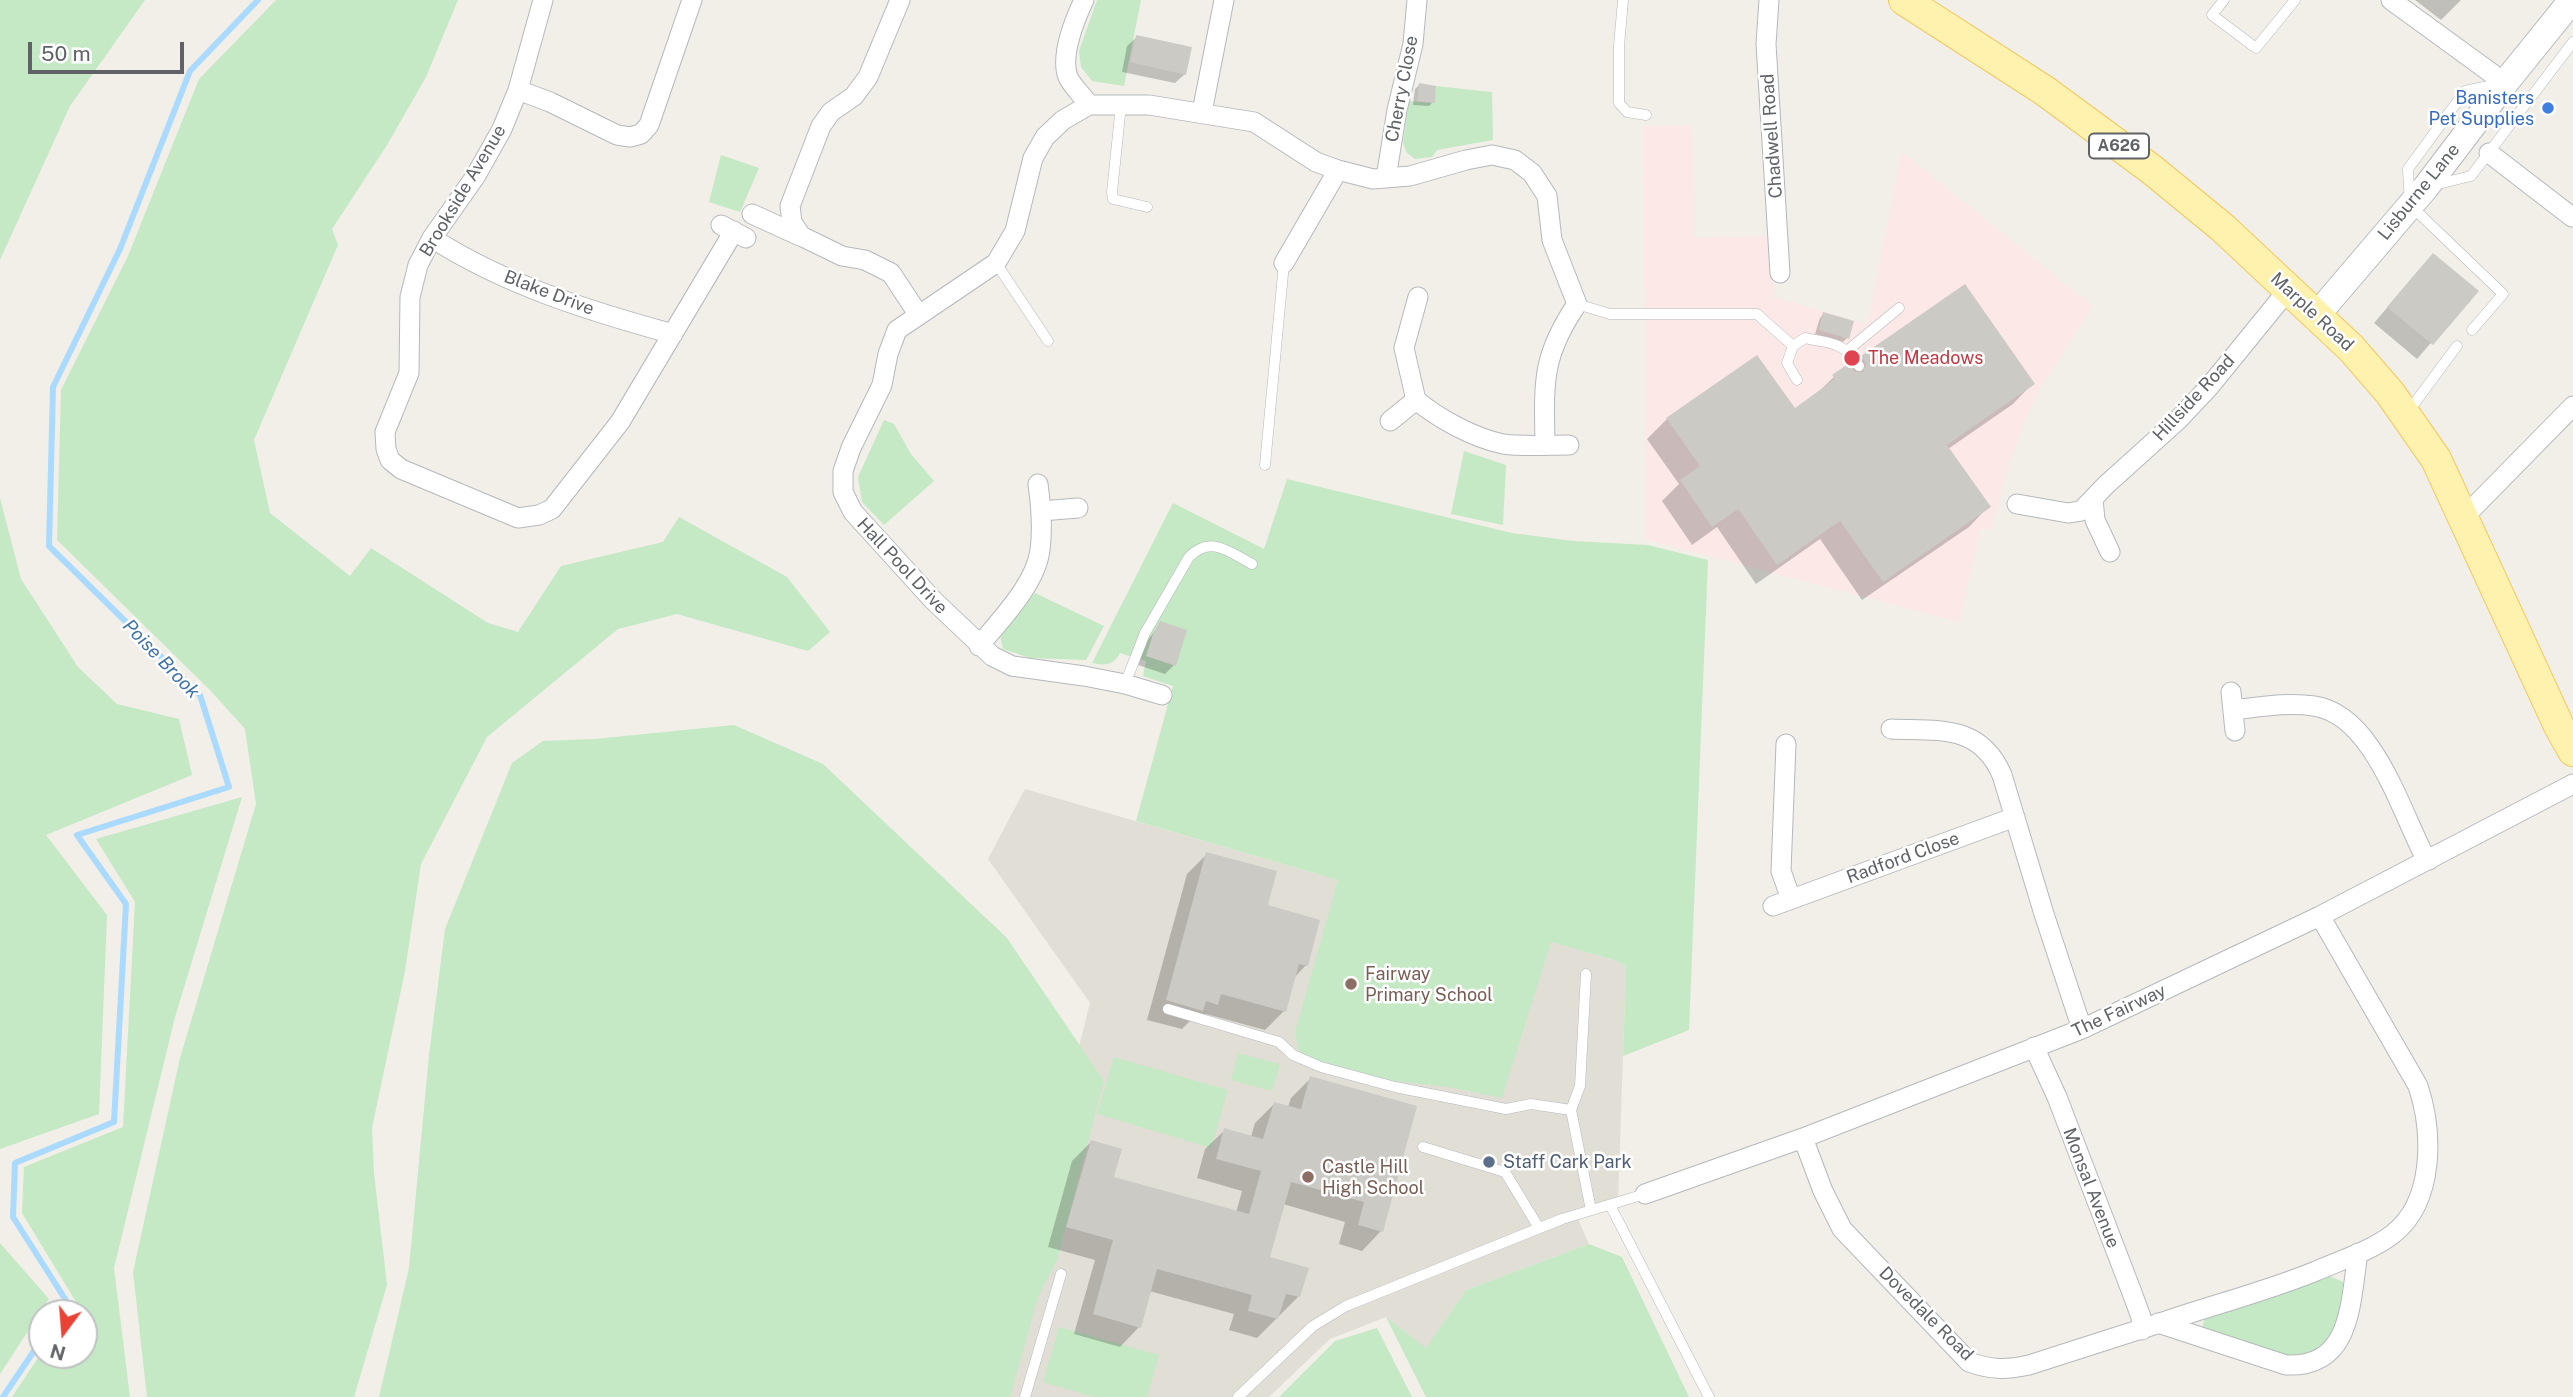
<!DOCTYPE html>
<style>
body{margin:0}
#map{position:relative;width:2573px;height:1397px;overflow:hidden;background:#f1efe8;font-family:"Public Sans",sans-serif}
canvas{display:block}
.north{position:absolute;left:28px;top:1299px;width:70px;height:70px;box-sizing:border-box;background:#fff;border:2px solid #bfc1c3;border-radius:50%;rotate:196deg;font-size:19px;font-weight:700;line-height:28px;text-align:center;color:#5f6368}
.north::after{content:'';display:block;margin:auto;width:24px;height:32px;background:#ea4335;clip-path:polygon(50% 0,100% 100%,50% 72%,0 100%)}
.scale{position:absolute;left:28px;top:42px;width:156px;height:32px;box-sizing:border-box;border:4px solid #5f6368;border-top:0;padding-left:9px;font-size:21px;line-height:24px;white-space:nowrap;color:#5f6368;-webkit-text-stroke:5px #fff;paint-order:stroke}
</style>
<div id="map">
<canvas width="2573" height="1397"></canvas>
<div class="north">N</div>
<div class="scale">50 m</div>
</div>
<script>
const context = document.querySelector('canvas').getContext('2d');
context.lineJoin = 'round';
function fill(path, color) { context.fillStyle = color; context.fill(path, 'evenodd'); }
function trace(path, color, width, dash) { context.strokeStyle = color; context.lineWidth = width; context.lineCap = dash ? 'butt' : 'round'; context.setLineDash(dash || []); context.stroke(path); }
function write(font, color, halo, rows, align = 'center') {
  context.font = font + ' "Public Sans",sans-serif'; context.lineWidth = 5; context.setLineDash([]); context.textBaseline = 'middle'; context.strokeStyle = halo; context.fillStyle = color; for (const [text, x, y, turn = 0] of rows) {
    context.save(); context.translate(x, y); context.rotate((+turn || 0) * Math.PI / 180); context.textAlign = isNaN(turn) ? turn : align; if (halo) context.strokeText(text, 0, 0); context.fillText(text, 0, 0); context.restore();
  }
}
const education = new Path2D(`
 M1025 789 1617 961 1626 966 1618 1202 1576 1215 1589 1244 1466 1290 1426 1349 1386 1317 1330 1339 1269 1397H990L1090 1003 988 859Z`);
const medical = new Path2D(`
 M1692 125 1694 237 1769 236 1774 297 1867 324 1902 152 2093 306 2038 392 2022 427 2006 474 1991 530 1981 528 1959 622 1645 539 1644 126Z`);
const green = new Path2D(`
 M0 0H145L70 106 0 260Z
 M276 0H458L426 77 387 145 332 229 338 245 254 440 270 513 350 576 371 548 488 623 518 632 561 566 663 542 679 517 787 577 830 632 808 651 677 614 618 629 487 737 421 864 405 971 372 1128 374 1173 387 1285 354 1397H147L133 1272 180 1058 256 804 245 729 210 690 57 540 61 390 128 256 199 79Z
 M1097 0H1141L1124 86 1092 81 1081 67 1079 51Z
 M1436 86 1492 92 1493 140 1437 150 1432 157 1415 159 1406 152 1403 142 1409 101 1434 103Z
 M721 155 759 168 740 212 709 202Z
 M884 420 894 424 911 454 934 481 884 525 862 502 858 477Z
 M1464 451 1506 465 1503 525 1451 514Z
 M1287 479 1512 533 1573 541 1648 545 1708 560 1689 1030 1623 1056 1626 966 1617 961 1551 942 1502 1098 1449 1087 1393 1081 1308 1058 1298 1049 1295 1032 1338 880 1136 821 1173 686 1143 676 1146 661 1120 653C1114 665 1106 666 1092 663L1173 503 1264 549Z
 M0 498 21 579 78 667 117 704 179 719 192 775 46 835 107 915 99 1114 0 1149Z
 M1035 593 1104 626 1086 660 1030 658 1003 649 1000 635Z
 M734 725 823 764 1007 938 1104 1081 1057 1260 1038 1297 1010 1397H379L409 1268 429 1055 445 929 512 763 543 741 595 739Z
 M242 797 175 1017 114 1268 130 1397H12L42 1352V1355H84V1313H68L76 1302 22 1213 24 1167 123 1127 135 902 96 839Z
 M1238 1053 1280 1064 1272 1091 1231 1080Z
 M1114 1057 1228 1090 1211 1148 1097 1114Z
 M0 1243 49 1299 0 1374Z
 M1589 1244 1622 1257 1689 1397H1426L1386 1317 1426 1348 1466 1290Z
 M2328 1275 2347 1284 2341 1322 2322 1348 2295 1358 2201 1332 2205 1317Z
 M1059 1327 1159 1355 1147 1397H1094L1043 1382Z
 M1377 1328 1412 1397H1279L1335 1341Z`);
const shadow = new Path2D(`
 M2415 0H2461L2441 20Z
 M1137 37 1185 74 1175 83 1122 72 1127 46Z
 M1419 85 1433 102 1429 106 1413 105 1415 89Z
 M2419 270 2476 291 2417 359 2374 323Z
 M1824 314 1847 338 1843 342 1815 334 1820 318Z
 M1862 357 2032 384 2013 404 1948 449 1988 507 1969 527 1862 600 1820 539 1756 584 1717 527 1692 545 1662 501 1679 484 1647 439 1667 419 1795 410 1814 396 1834 377 1850 369Z
 M1161 623 1174 665 1165 674 1138 665 1144 645Z
 M1207 854 1266 907 1306 965 1294 978 1284 1011 1265 1030 1206 1014 1197 1023 1190 1021 1182 1029 1147 1020 1187 874Z
 M1311 1078 1381 1231 1362 1251 1339 1244 1345 1222 1283 1204 1268 1258 1299 1296 1257 1338 1229 1330 1234 1314 1149 1291 1139 1327 1120 1347 1074 1334 1095 1260 1048 1247 1072 1161 1091 1142 1111 1178 1236 1213 1242 1191 1197 1178 1205 1149 1225 1130 1251 1137 1255 1123 1274 1104 1288 1107 1291 1098Z`);
const stream = new Path2D(`
 M60 1313 67 1302 13 1217 15 1163 114 1122 126 904 77 835 229 787 200 695 49 546 53 387 120 249 190 71 258 0
 M3 1397 42 1339`);
const building = new Path2D(`
 M1136 35 1192 47 1186 75 1130 62Z
 M1419 83 1436 86 1435 103 1417 101Z
 M2433 253 2479 291 2433 345 2387 307Z
 M1965 284 2035 384 1947 445 1991 507 1883 582 1840 521 1777 565 1738 509 1712 527 1680 480 1700 466 1666 418 1757 355 1795 408 1835 379 1832 375 1848 364 1855 372H1863L1866 364 1861 356Z
 M1823 312 1854 321 1849 339 1819 330Z
 M1160 621 1187 630 1176 666 1146 656 1153 634Z
 M1206 852 1277 871 1268 905 1320 920 1308 966 1299 964 1286 1012 1221 994 1218 1005 1206 1001 1203 1011 1166 1000Z
 M1310 1076 1417 1106 1383 1232 1358 1225 1364 1202 1291 1182 1270 1257 1309 1268 1300 1297 1286 1294 1278 1319 1248 1311 1252 1295 1157 1269 1141 1328 1093 1314 1113 1240 1066 1227 1091 1140 1122 1149 1114 1177 1249 1214 1261 1171 1216 1159 1224 1128 1263 1139 1274 1102 1301 1109Z`);
const lane = new Path2D(`
 M1623 0 1619 46V103L1627 112 1646 115
 M2224 0 2212 15 2256 48 2295 0
 M1121 105 1112 192 1113 199 1147 207
 M2434 185 2471 176 2573 42
 M996 263 1048 341
 M1577 304 1610 314H1757L1793 346 1787 363 1797 380
 M2472 330 2503 294 2410 205 2408 169 2465 91 2498 84
 M1793 346 1805 338C1833 344 1842 341 1859 366
 M1848 350 1899 308
 M2408 412 2457 346
 M1265 465 1284 263
 M1125 684 1145 633 1189 557C1211 535 1229 552 1252 564
 M1168 1009 1279 1042 1293 1055 1321 1067 1395 1087 1506 1109 1531 1104 1571 1110 1591 1210
 M1571 1110 1580 1086 1586 974
 M1423 1147 1505 1172 1539 1228
 M1610 1205 1709 1397
 M1025 1397 1061 1274
 M1238 1397 1313 1326 1346 1306 1562 1219 1645 1194`);
const street = new Path2D(`
 M543 0 518 90 502 129 475 177 432 238 418 265 410 297 409 373 385 432 386 449 390 460 401 469 518 518 539 515 552 509 620 422 734 231
 M900 0 868 77 854 96 831 112 821 126 790 206 792 222 801 236 842 256 865 260 891 273 918 314
 M1084 0C1075 19 1060 56 1068 77 1072 86 1083 96 1089 105
 M1769 0 1766 44 1780 273
 M2391 0 2505 83
 M518 90 550 102 617 135 630 137 641 134 649 125 692 0
 M1202 112 1224 0
 M2489 153 2572 217
 M1386 178 1397 110 1413 44 1417 0
 M752 214 800 236
 M721 225 746 238
 M432 238C505 285 589 311 673 334
 M1284 263 1338 170
 M1416 400 1404 348 1418 297
 M1390 421 1416 400C1439 419 1474 438 1503 444 1524 447 1548 445 1569 445
 M2093 499 2095 520 2110 552
 M2017 504 2068 513 2081 511 2106 485 2178 420 2209 387 2288 290
 M1041 511 1078 508
 M2463 518 2573 406
 M979 646C1000 620 1036 584 1040 550 1043 528 1041 506 1038 484
 M2231 692 2235 731
 M1162 695 1125 684 1084 676 1012 666 992 656 933 600 853 512 843 492V471L851 448 882 385 888 354 897 330 996 263 1015 231 1033 158 1045 137 1063 120 1089 105H1149L1254 122 1316 162 1338 170 1373 179 1410 176 1466 160 1492 155 1515 160 1532 173 1547 196 1552 240 1577 304C1541 357 1544 383 1545 445
 M2233 710C2260 707 2287 702 2314 706 2371 714 2399 805 2422 851L2429 860
 M1891 729C1939 731 1980 724 2002 775L2044 914 2082 1029
 M1786 744 1781 871 1791 899
 M1773 906 2015 817
 M2034 1047 2057 1097 2131 1290 2141 1317 2142 1330
 M1803 1138 1823 1191 1842 1229 1969 1362C1991 1370 2006 1370 2029 1365 2073 1351 2116 1337 2160 1323 2212 1305 2265 1292 2316 1271 2341 1260 2371 1251 2393 1234 2435 1201 2433 1131 2418 1086L2320 916
 M1645 1194 1803 1138 2082 1029 2320 916 2573 784
 M2158 1323 2286 1365C2353 1368 2350 1301 2358 1253`);
const secondary = new Path2D(`
 M2316 316 2426 187 2505 83 2572 0`);
const primary = new Path2D(`
 M1904 0 2045 91 2151 169 2223 228 2351 348 2390 393 2436 459 2559 726 2573 751`);
const markers = [
 [2548,108,7,"#3f7fe0"],
 [1852,358,9,"#e0444e"],
 [1351,984,7,"#8d6e63"],
 [1489,1162,7,"#5c6f8a"],
 [1308,1177,7,"#8d6e63"]
];
const shields = [
 [2119,146,60]
];
const shieldNames = [
 ["A626",2119,146]
];
const streetNames = [
 ["Cherry Close",1402,89,-79],
 ["Chadwell Road",1772,136,-94],
 ["Brookside Avenue",463,191,-59],
 ["Lisburne Lane",2419,192,-51],
 ["Blake Drive",549,293,21],
 ["Marple Road",2312,312,43],
 ["Hillside Road",2194,398,-47],
 ["Hall Pool Drive",902,566,47],
 ["Radford Close",1903,858,-20],
 ["The Fairway",2119,1011,-25],
 ["Monsal Avenue",2091,1188,69],
 ["Dovedale Road",1926,1314,45]
];
const shopNames = [
 ["Banisters",2534,98],
 ["Pet Supplies",2534,119]
];
const healthNames = [
 ["The Meadows",1868,358]
];
const educationNames = [
 ["Fairway",1365,974],
 ["Primary School",1365,995],
 ["Castle Hill",1322,1167],
 ["High School",1322,1188]
];
const serviceNames = [
 ["Staff Cark Park",1503,1162]
];
const waterNames = [
 ["Poise Brook",161,659,46]
];
fill(education, '#e1ded6');
fill(medical, '#fce8e6');
fill(green, '#c5e8c5');
fill(shadow, '#0003');
trace(stream, '#aadaff', 6);
fill(building, '#cccac5');
trace(lane, '#b5b8bc', 11);
trace(street, '#b5b8bc', 21);
trace(secondary, '#b6babf', 28);
trace(primary, '#f2c960', 32);
trace(lane, '#fff', 10);
trace(street, '#fff', 19);
trace(secondary, '#fff', 26);
trace(primary, '#fff2af', 30);
for (const [x, y, r, color] of markers) { const dot = new Path2D(); dot.arc(x, y, r, 0, 2 * Math.PI); context.fillStyle = color; context.fill(dot); trace(dot, '#fff', 2.5); }
for (const [x, y, w] of shields) { const box = new Path2D(); box.roundRect(x - w / 2, y - 12.5, w, 25, 5); context.fillStyle = '#fff'; context.fill(box); trace(box, '#5f6368', 2); }
write('bold 16px', '#5f6368', null, shieldNames);
write('18px', '#5f6368', '#fff', streetNames);
write('18px', '#366cbe', '#fff', shopNames, 'right');
write('18px', '#be3a42', '#fff', healthNames, 'left');
write('18px', '#785e54', '#fff', educationNames, 'left');
write('18px', '#4e5e75', '#fff', serviceNames, 'left');
write('italic 19px', '#4174aa', '#fff', waterNames);
</script>
